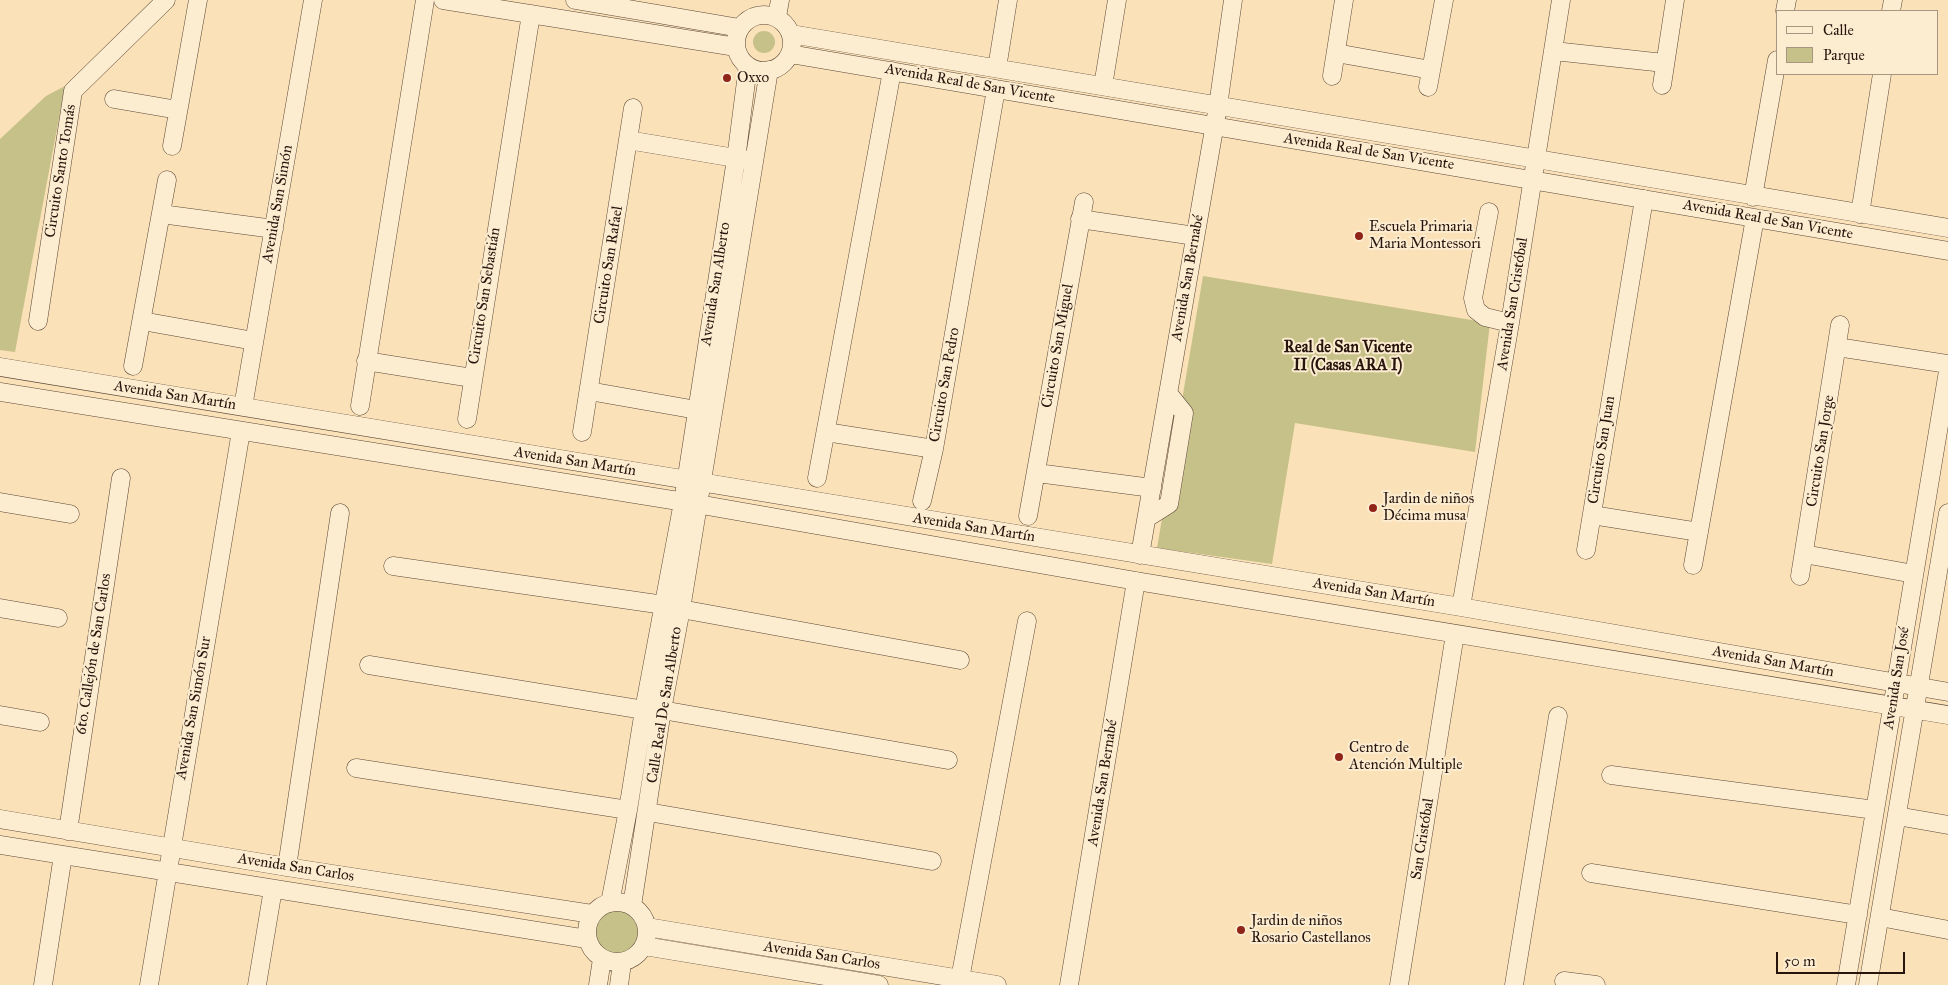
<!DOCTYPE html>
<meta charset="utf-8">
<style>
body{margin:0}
#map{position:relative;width:1948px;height:985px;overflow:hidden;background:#fbe1b7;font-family:"IM FELL Great Primer",serif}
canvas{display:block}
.legend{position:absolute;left:1776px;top:10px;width:162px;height:65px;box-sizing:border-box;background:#fcecd0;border:1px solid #a79682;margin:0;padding:6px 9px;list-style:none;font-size:15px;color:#27150d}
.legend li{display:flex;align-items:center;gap:10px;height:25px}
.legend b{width:25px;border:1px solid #a79682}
.scale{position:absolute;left:1776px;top:952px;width:129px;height:22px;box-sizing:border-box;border:2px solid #27150d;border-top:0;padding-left:6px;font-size:15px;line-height:18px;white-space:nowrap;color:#27150d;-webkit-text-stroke:4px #fcecd0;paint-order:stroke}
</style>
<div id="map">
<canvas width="1948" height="985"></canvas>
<ul class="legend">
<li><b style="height:6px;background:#fcecd0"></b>Calle</li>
<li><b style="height:14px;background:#c6c189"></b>Parque</li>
</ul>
<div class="scale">50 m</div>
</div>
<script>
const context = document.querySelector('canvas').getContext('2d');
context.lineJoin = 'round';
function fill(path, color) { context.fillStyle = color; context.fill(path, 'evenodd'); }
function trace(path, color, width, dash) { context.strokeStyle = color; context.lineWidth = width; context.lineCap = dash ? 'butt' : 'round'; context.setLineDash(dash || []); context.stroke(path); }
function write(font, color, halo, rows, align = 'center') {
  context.font = font + ' "IM FELL Great Primer",serif'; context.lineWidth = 4; context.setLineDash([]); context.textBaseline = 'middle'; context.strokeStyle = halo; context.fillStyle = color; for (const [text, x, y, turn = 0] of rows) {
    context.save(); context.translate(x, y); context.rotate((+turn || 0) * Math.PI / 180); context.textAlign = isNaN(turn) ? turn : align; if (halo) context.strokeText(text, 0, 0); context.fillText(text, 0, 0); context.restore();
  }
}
const green = new Path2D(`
 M753 42a11 11 0 1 1 22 0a11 11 0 1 1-22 0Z
 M65 86 15 352 0 350V139L46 96Z
 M1203 276 1490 323 1475 452 1295 423 1272 564 1157 548Z
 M595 933a22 22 0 1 1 44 0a22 22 0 1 1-44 0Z`);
const minor = new Path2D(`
 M443 0 736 47
 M575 0 740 28
 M1785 11 1787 0
 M1891 11 1893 0
 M736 43a28 28 0 1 1 56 0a28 28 0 1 1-56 0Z
 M777 17 780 0
 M791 34 1948 228
 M1554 51 1664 63
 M1336 53 1431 70
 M790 54 1948 251
 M997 68 1008 0
 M1332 76 1344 0
 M1662 85 1675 0
 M1103 86 1117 0
 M1428 87 1444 0
 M114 99 178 110
 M628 140 747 160
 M172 146 198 0
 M1753 197 1777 60
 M1489 212 1473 298 1476 310 1485 317 1510 323
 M161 214 274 229
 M1860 214 1882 74
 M1080 219 1195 236
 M38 321 73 91 166 0
 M142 321 254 341
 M1837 347 1948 364
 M366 361 472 378
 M133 366 167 180
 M0 367 1461 607 1948 692
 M589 391 708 412
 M0 392 697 504 1136 581 1948 715
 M360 406 425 0
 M243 407 313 0
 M467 419 531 14
 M582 432 633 108
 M826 432 934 449
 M1037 473 1152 488
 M817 478 892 71
 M922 501 934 449 996 89
 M0 502 70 514
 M1592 515 1699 532
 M1028 516 1084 202
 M1147 518 1169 504 1184 413 1168 393
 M1586 550 1644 199
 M1804 554 1914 574
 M1140 555 1218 106 1233 0
 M1693 565 1755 218
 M393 566 664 605
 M1800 576 1840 325
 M1461 607 1510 323 1561 0
 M0 608 58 618
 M681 609 960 660
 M369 665 644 710
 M662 710 948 760
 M0 715 40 722
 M356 768 628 810
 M1611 775 1875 810
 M648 812 932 861
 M1897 816 1948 825
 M0 819 287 867 592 914
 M68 831 121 478
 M0 845 587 939
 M287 867 340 513
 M1591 873 1858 915
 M587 932a30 30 0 1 1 60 0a30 30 0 1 1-60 0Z
 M610 903 628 810 644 710 683 502 736 159 748 66
 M632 906 662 710 681 609 769 70
 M1880 917 1948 930
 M647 927 997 985
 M644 946 879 985
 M960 979 1027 621
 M1564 981 1596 985
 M43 985 63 855
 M149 985 241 431
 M257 985 273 889
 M598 985 602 959
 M619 985 622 963
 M1069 985 1136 581
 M1399 985 1455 634
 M1514 985 1558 716
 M1846 985 1948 371
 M1868 985 1948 513`);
const markers = [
 [727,78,5,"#8f2418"],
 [1359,236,5,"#8f2418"],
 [1373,508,5,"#8f2418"],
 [1339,757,5,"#8f2418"],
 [1241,930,5,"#8f2418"]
];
const poiNames = [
 ["Oxxo",737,78],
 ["Escuela Primaria",1369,227],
 ["Maria Montessori",1369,244],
 ["Jardin de niños",1383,499],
 ["Décima musa",1383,516],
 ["Centro de",1349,748],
 ["Atención Multiple",1349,765],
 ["Jardin de niños",1251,921],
 ["Rosario Castellanos",1251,938]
];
const streetNames = [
 ["Avenida Real de San Vicente",970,84,10],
 ["Avenida Real de San Vicente",1369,152,9],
 ["Circuito Santo Tomás",61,171,-81],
 ["Avenida San Simón",278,204,-80],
 ["Avenida Real de San Vicente",1768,220,10],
 ["Circuito San Rafael",609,265,-81],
 ["Avenida San Bernabé",1188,278,-80],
 ["Avenida San Alberto",716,284,-81],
 ["Circuito San Sebastián",485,296,-81],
 ["Avenida San Cristóbal",1513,304,-81],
 ["Circuito San Miguel",1058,346,-80],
 ["Circuito San Pedro",945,385,-80],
 ["Avenida San Martín",175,396,9],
 ["Circuito San Juan",1602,450,-81],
 ["Circuito San Jorge",1821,451,-81],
 ["Avenida San Martín",575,462,9],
 ["Avenida San Martín",974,528,9],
 ["Avenida San Martín",1374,593,9],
 ["6to. Callejón de San Carlos",94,654,-81],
 ["Avenida San Martín",1773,662,10],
 ["Avenida San José",1897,678,-81],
 ["Calle Real De San Alberto",665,705,-81],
 ["Avenida San Simón Sur",194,708,-80],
 ["Avenida San Bernabé",1103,783,-81],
 ["San Cristóbal",1423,839,-81],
 ["Avenida San Carlos",296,868,9],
 ["Avenida San Carlos",822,956,9]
];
const neighbourhoodNames = [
 ["Real de San Vicente",1348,348],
 ["II (Casas ARA I)",1348,366]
];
fill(green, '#c6c189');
trace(minor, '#5c4838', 19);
trace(minor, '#fcecd0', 18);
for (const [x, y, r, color] of markers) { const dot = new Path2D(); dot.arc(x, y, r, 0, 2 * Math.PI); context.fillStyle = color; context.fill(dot); trace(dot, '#fcecd0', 2); }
write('15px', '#27150d', '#fcecd0', poiNames, 'left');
write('15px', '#27150d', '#fcecd0', streetNames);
write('bold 16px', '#27150d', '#fcecd0', neighbourhoodNames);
</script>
